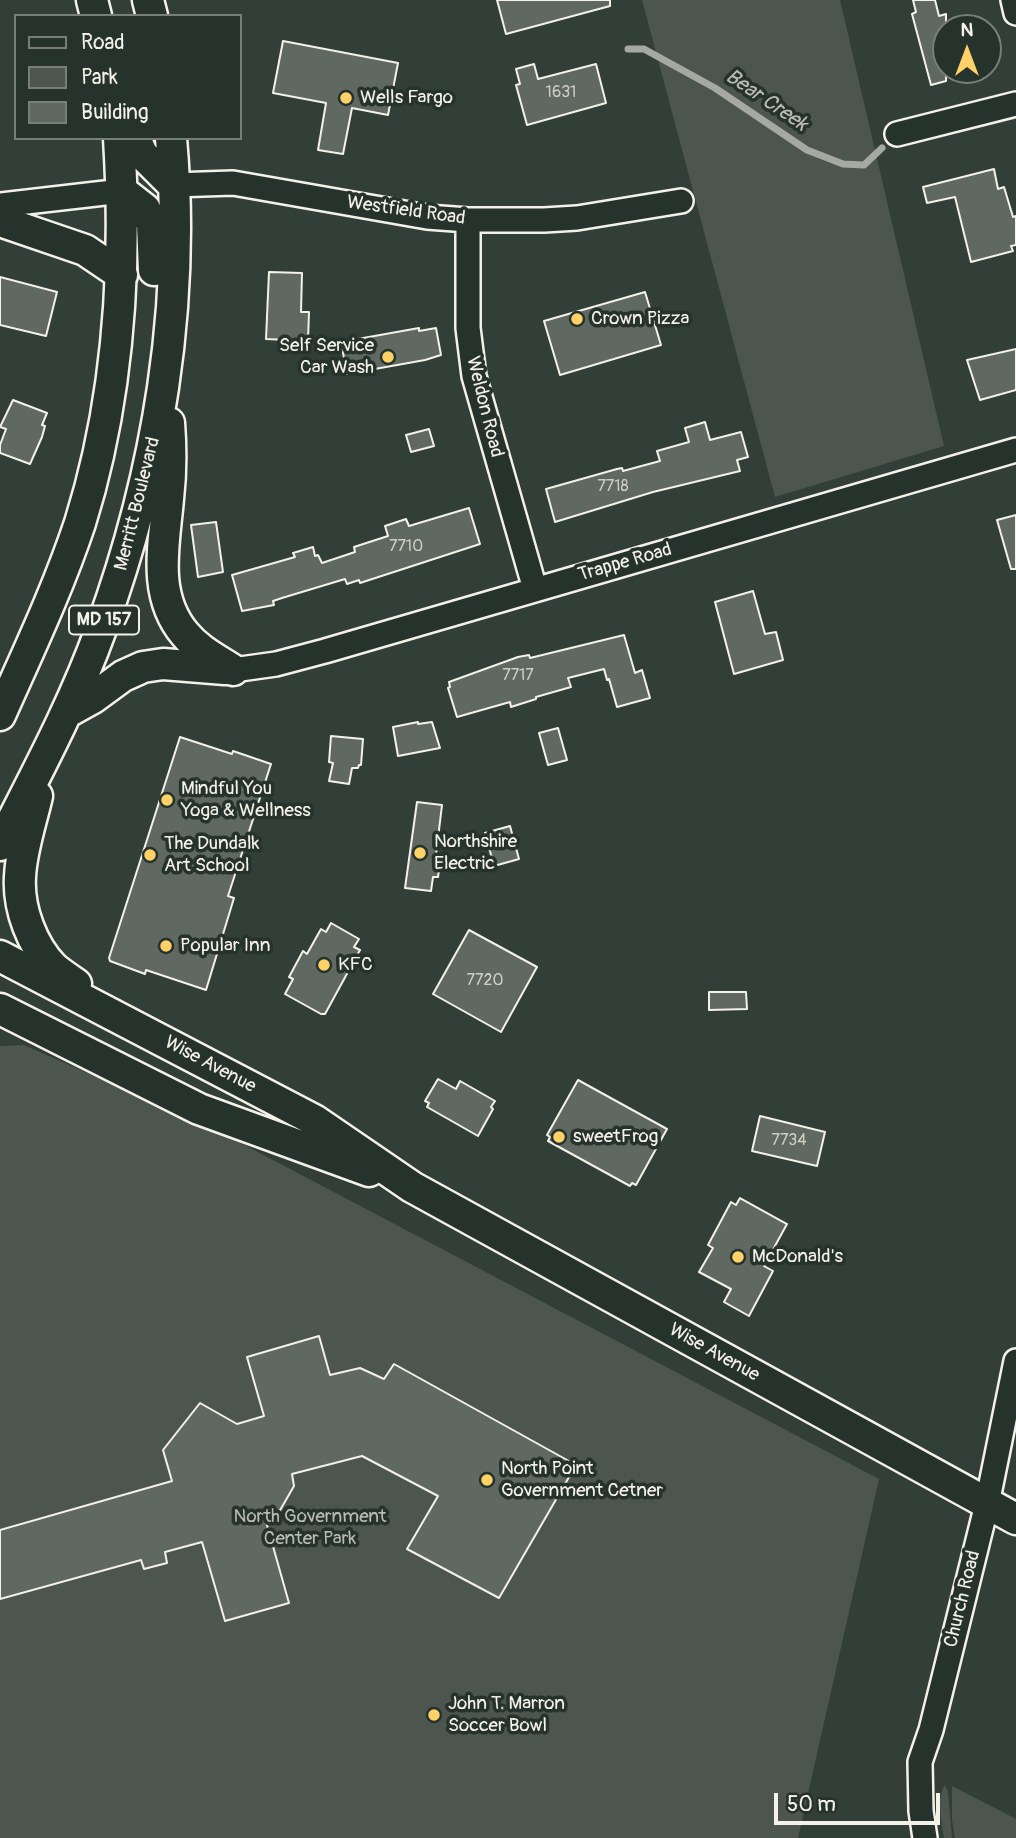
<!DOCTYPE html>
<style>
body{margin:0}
#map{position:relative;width:1016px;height:1838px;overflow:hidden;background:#323e38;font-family:Pangolin,sans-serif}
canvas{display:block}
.legend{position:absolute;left:14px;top:14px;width:228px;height:126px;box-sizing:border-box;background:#26332d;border:2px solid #787f78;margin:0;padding:9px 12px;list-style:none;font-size:21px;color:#f4f1e8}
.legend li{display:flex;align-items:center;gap:14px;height:35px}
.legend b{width:35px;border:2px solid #787f78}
.north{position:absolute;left:932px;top:14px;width:70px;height:70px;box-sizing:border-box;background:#26332d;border:2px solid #787f78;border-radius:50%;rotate:0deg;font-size:19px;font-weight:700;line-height:28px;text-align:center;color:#f4f1e8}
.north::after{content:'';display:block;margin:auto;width:24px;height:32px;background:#ffd166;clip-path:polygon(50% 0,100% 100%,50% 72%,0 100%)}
.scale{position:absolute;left:774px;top:1793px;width:166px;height:32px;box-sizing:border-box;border:4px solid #f4f1e8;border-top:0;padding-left:9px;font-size:21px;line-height:24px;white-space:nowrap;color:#f4f1e8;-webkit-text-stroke:5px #26332d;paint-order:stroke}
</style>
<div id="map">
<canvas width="1016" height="1838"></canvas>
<ul class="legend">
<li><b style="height:9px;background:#26332d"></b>Road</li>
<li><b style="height:19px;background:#4c564f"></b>Park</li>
<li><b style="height:19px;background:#5f6861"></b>Building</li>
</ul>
<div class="north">N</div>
<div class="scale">50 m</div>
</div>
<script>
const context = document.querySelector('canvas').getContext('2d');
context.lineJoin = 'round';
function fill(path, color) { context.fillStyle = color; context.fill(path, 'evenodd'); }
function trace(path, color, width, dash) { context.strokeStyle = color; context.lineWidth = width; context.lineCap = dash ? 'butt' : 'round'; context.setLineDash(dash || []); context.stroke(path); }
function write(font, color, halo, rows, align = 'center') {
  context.font = font + ' Pangolin,sans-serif'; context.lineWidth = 7; context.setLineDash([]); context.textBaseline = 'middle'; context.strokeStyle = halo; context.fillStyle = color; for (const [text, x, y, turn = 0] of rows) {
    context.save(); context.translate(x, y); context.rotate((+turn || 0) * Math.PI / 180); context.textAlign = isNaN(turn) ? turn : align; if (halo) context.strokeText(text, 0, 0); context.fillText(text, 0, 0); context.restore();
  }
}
const green = new Path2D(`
 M642 0H840L944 446 775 497Z
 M24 1045 216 1130 879 1479 798 1838H0V1046Z
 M945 1785 948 1792 952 1838H944C942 1824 936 1797 945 1785Z
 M952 1786 1016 1819V1838H955L952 1820Z`);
const stream = new Path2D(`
 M628 49H644L715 88 807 150 843 164 864 165 882 148`);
const building = new Path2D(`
 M497 0H610V6L506 34Z
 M913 0H935L939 16 946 14V81L931 85 912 14 916 12Z
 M283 41 398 63 388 115 352 108 343 154 318 150 326 103 273 93Z
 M534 64 538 79 596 64 606 103 527 125 516 85 520 84 516 69Z
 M994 169 998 189 1004 187 1013 217 1016 216V245L1011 246 1013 251 971 262 955 197 927 203 923 187Z
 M269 272 302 273 301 312H309L308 341 266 339Z
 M0 277 57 292 46 336 0 325Z
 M645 292 661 345 560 375 544 321Z
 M419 328V331L436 328 441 355 425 360 347 374 341 342Z
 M1016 349V390L980 400 967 360Z
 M13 400 47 413 42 425 45 426 42 437 30 464 0 453V445L6 429 0 427Z
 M705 422 710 440 741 432 748 457 737 460 740 471 653 492 555 522 546 489 617 469 622 468 623 471 660 461 657 451 689 442 685 428Z
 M429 429 434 446 411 452 406 435Z
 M469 508 480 544 360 583 359 580 347 584 345 579 282 598 273 601 274 605 242 611 232 575 295 557 293 553 313 547 315 556 318 555 322 563 355 552 354 547 388 536 385 526 406 519 409 526Z
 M1016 515V569H1011L997 520Z
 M216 522 223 572 198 577 191 525Z
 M753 591 765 634 776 632 783 660 734 674 715 602Z
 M624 635 635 673 642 670 650 698 617 707 609 679 607 680 604 669 568 678 571 687 536 697V699L511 707 510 702 457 717 448 688 450 687 449 682 518 657 529 655 530 658Z
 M418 722V724L432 722 440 748 398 756 393 727Z
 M558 728 567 760 548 765 539 733Z
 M331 736 363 739 361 765H359L358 768H352L349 784 329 781 333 763 329 762Z
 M180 737 232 754 233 751 271 764 228 896 234 898 206 990 146 970 145 974 110 961 109 958Z
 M417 802 442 805 436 855 441 856 438 877H433L431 891 405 888Z
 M510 826 519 859 494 866 485 833Z
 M331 923 359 939 354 947 360 950 325 1014H321L285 994 293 979 289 977 303 951 307 954 321 929 326 932Z
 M469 930 537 967 501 1032 433 994Z
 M709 992H746L747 1009 709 1010Z
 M438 1079 456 1089 460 1081 495 1101 491 1107 493 1109 478 1136 427 1107 429 1103 425 1101Z
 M578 1080 667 1129 636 1185 632 1183 630 1186 548 1141 550 1137 547 1135Z
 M760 1116 825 1132 817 1166 752 1151Z
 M740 1198 787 1224 764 1266 773 1271 749 1316 724 1302 731 1289 699 1272 713 1248 708 1245 731 1202 736 1205Z
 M319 1336 330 1375 360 1368 384 1379 394 1364 576 1465 499 1598 407 1549 438 1496 362 1456 292 1474 294 1486 279 1512 265 1518 289 1603 225 1621 202 1542 165 1552 167 1563 144 1569 141 1560 0 1599V1530L172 1481 163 1450 200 1403 237 1424 264 1416 247 1357Z`);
const minor = new Path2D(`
 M1013 0 1016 13
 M897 134 1016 104
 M173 185 233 183 427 217 468 220H544L577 218 681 201
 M0 205 122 191
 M468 220V328L474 376 535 589
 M233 670 276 664 325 651 1016 450
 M925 1838 921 1811 920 1762 931 1730 987 1504 1016 1361`);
const major = new Path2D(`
 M92 0 96 16
 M148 0 152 16
 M135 138 142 154 173 185
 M122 191 145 209 152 224 154 270
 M0 221 85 250 122 275
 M169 423C171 449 171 473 168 499 164 545 152 595 185 634 198 650 216 659 233 670
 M66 713 93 698 123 676 143 667 163 664 225 669
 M0 715C28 652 58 589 80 523 119 399 127 267 119 138
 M37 796C31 822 21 851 20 877 18 908 32 946 54 968 61 974 69 979 76 984
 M0 845C36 774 74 704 101 629 158 473 186 305 171 138
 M0 956 314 1120 412 1187 1016 1519
 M0 1009 199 1109 369 1171`);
const markers = [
 [346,98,7,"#ffd166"],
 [577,319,7,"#ffd166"],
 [388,357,7,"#ffd166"],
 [167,800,7,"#ffd166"],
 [420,853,7,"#ffd166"],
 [150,855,7,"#ffd166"],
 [166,946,7,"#ffd166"],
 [324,965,7,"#ffd166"],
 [559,1137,7,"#ffd166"],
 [738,1257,7,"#ffd166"],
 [487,1480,7,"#ffd166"],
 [434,1715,7,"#ffd166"]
];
const numberNames = [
 ["1631",561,93],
 ["7718",613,487],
 ["7710",406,547],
 ["7717",518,676],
 ["7720",485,981],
 ["7734",789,1141]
];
const shields = [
 [104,620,70]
];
const shieldNames = [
 ["MD 157",104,620]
];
const poiNames = [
 ["Wells Fargo",360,98],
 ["Crown Pizza",591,319],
 ["Self Service",374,346,"right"],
 ["Car Wash",374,368,"right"],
 ["Mindful You",181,789],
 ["Yoga & Wellness",181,811],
 ["Northshire",434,842],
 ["Electric",434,864],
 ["The Dundalk",164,844],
 ["Art School",164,866],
 ["Popular Inn",180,946],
 ["KFC",338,965],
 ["sweetFrog",573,1137],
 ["McDonald's",752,1257],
 ["North Point",501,1469],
 ["Government Cetner",501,1491],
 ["John T. Marron",448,1704],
 ["Soccer Bowl",448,1726]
];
const streetNames = [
 ["Westfield Road",406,211,8],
 ["Weldon Road",484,407,76],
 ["Merritt Boulevard",138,504,-76],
 ["Trappe Road",625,563,-16],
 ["Wise Avenue",210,1065,28],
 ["Wise Avenue",714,1353,29],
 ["Church Road",963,1599,-76]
];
const parkNames = [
 ["North Government",310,1517],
 ["Center Park",310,1539]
];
const waterNames = [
 ["Bear Creek",766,101,34]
];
fill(green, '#4c564f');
trace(stream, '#a6a9a1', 7);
fill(building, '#5f6861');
trace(building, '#f4f1e8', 2);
trace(minor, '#f4f1e8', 28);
trace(major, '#f4f1e8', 35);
trace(minor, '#26332d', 23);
trace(major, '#26332d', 30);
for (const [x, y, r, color] of markers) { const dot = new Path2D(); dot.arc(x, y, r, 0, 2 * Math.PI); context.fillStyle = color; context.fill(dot); trace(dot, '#26332d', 2.5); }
write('16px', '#cfcfc6', null, numberNames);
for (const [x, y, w] of shields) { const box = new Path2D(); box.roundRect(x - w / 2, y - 14.5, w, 29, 5); context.fillStyle = '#26332d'; context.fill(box); trace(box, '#f4f1e8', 2); }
write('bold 18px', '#f4f1e8', null, shieldNames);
write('19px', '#f4f1e8', '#26332d', poiNames, 'left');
write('19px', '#f4f1e8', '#26332d', streetNames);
write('19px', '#b9bbb2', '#26332d', parkNames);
write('italic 21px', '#babbb3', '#26332d', waterNames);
</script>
